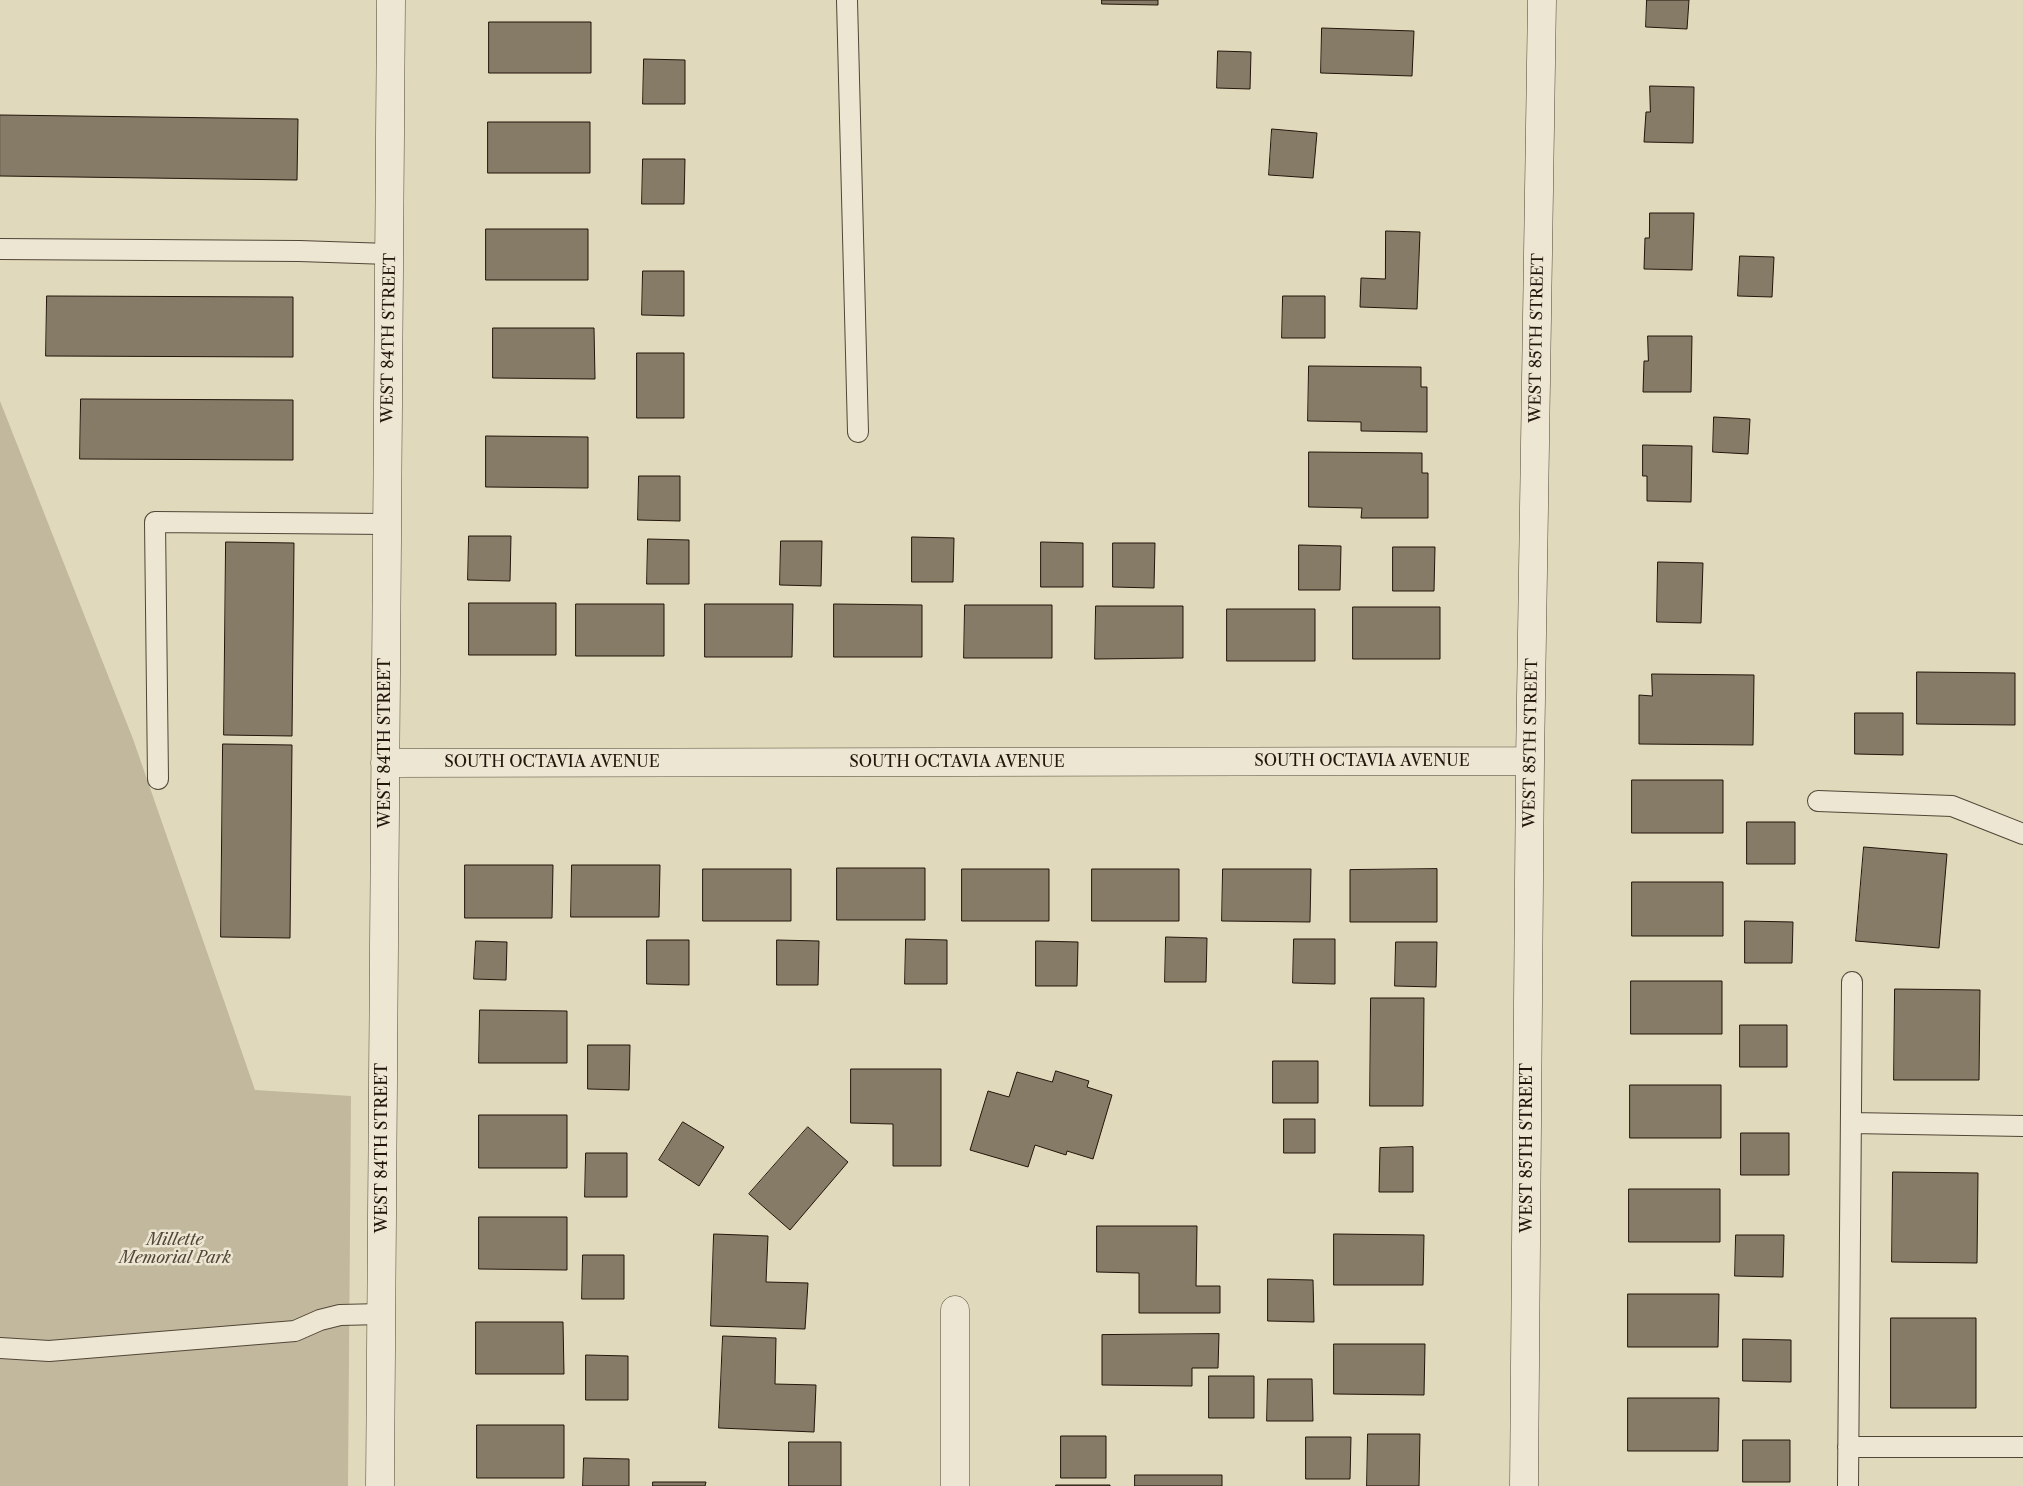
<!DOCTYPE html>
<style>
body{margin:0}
canvas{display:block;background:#e1d9bb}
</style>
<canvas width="2023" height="1486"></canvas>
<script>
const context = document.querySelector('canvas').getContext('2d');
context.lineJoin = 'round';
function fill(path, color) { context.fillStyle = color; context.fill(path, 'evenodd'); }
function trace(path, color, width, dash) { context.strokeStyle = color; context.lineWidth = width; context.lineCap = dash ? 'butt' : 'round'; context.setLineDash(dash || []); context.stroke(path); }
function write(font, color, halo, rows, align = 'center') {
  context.font = font + ' "Libre Caslon Text",serif'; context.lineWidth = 5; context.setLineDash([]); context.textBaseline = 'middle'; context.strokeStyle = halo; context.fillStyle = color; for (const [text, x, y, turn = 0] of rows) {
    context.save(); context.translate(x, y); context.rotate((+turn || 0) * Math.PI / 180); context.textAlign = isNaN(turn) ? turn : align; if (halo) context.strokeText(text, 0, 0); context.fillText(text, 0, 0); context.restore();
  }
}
const green = new Path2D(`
 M0 401 133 739 255 1090 351 1096 348 1486H0Z`);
const building = new Path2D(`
 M1102 0H1158V5L1102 4Z
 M1647 0H1689L1687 29 1646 27Z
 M489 22H591V73H489Z
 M1322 28 1414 31 1412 76 1321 73Z
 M1218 51 1251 52 1250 89 1217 88Z
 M644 59 685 60V104H643Z
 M1650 86 1694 87 1693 143 1644 142 1646 112H1650Z
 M0 115 298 119 297 180 0 176Z
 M488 122H590V173H488Z
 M1272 129 1317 133 1313 178 1269 175Z
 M643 159H685L684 204H642Z
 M1650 213H1694L1692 270 1644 269 1645 238H1649Z
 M486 229H588V280H486Z
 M1386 231 1420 232 1417 309 1360 307 1361 278 1385 279Z
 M1740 256 1774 257 1772 297 1738 296Z
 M643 271H684V316L642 315Z
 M47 296 293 297V357L46 356Z
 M1283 296H1325V338H1282Z
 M493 328H594L595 379 493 378Z
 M1648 336H1692L1691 392H1643L1644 361H1648Z
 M637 353H684V418H637Z
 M1309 366 1421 367V387H1427V432L1361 431V422L1308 421Z
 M81 399 293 400V460L80 459Z
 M1714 417 1750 419 1748 454 1713 452Z
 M486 436 588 437V488L486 487Z
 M1643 445 1692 446 1691 502 1647 501V476H1643Z
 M1309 452 1422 453V473H1428V518H1361L1362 508 1309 507Z
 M639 476H680V521L638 520Z
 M469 536H511L510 581 468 580Z
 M912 537 954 538 953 582H912Z
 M648 539 689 540V584H647Z
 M781 541H822L821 586 780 585Z
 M226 542 294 543 292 736 224 735Z
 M1041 542 1083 543V587H1041Z
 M1113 543H1155L1154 588 1113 587Z
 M1299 545 1341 546 1340 590H1299Z
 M1393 547H1435L1434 591H1393Z
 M1658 562 1703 563 1701 623 1657 622Z
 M469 603H556V655H469Z
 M576 604H664V656H576Z
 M705 604H793L792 657H705Z
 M834 604 922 605V657H834Z
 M965 605H1052V658H964Z
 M1096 606H1183V658L1095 659Z
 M1353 607H1440V659H1353Z
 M1227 609H1315V661H1227Z
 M1917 672 2015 673V725L1917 724Z
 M1652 674 1754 675 1753 745 1639 744V695L1652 696Z
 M1855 713H1903V755L1855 754Z
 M223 744 292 745 290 938 221 937Z
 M1632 780H1723V833H1632Z
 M1747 822H1795V864H1747Z
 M1864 847 1947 854 1939 948 1856 941Z
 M465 865H553L552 918H465Z
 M572 865H660L659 917H571Z
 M837 868H925V920H837Z
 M703 869H791V921H703Z
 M962 869H1049V921H962Z
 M1092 869H1179V921H1092Z
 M1223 869H1311L1310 922 1222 921Z
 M1437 869V922H1350V870Z
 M1632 882H1723V936H1632Z
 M1745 921 1793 922 1792 963H1745Z
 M1166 937 1207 938 1206 982H1165Z
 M906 939 947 940V984H905Z
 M1294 939H1335V984L1293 983Z
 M647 940H689V985L647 984Z
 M777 940 819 941 818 985H777Z
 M476 941 507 942 506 980 474 979Z
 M1036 941 1078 942 1077 986H1036Z
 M1396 942H1437L1436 987 1395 986Z
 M1631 981H1722V1034H1631Z
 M1895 989 1980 990 1979 1080H1894Z
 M1371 998H1424L1423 1106H1370Z
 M480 1010 567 1011V1063H479Z
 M1740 1025H1787V1067H1740Z
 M588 1045H630L629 1090 588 1089Z
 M1273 1061H1318V1103H1273Z
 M851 1069H941V1166H893V1124L851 1123Z
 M1056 1071 1089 1081 1087 1087 1112 1095 1093 1159 1067 1151 1066 1155 1035 1145 1028 1167 970 1150 988 1091 1009 1097 1017 1072 1052 1082Z
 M1630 1085H1721V1138H1630Z
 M479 1115H567V1168H479Z
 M1284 1119H1315V1153H1284Z
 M683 1122 724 1147 699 1186 659 1160Z
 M808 1127 848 1162 790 1230 749 1194Z
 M1741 1133H1789V1175H1741Z
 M1413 1147V1192H1379L1380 1148Z
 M586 1153H627V1197H585Z
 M1893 1172 1978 1173 1977 1263 1892 1262Z
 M1629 1189H1720V1242H1629Z
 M479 1217H567V1270L479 1269Z
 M1097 1226H1197L1196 1286H1220V1313H1139V1273L1097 1272Z
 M714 1234 768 1236 766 1282 808 1283 805 1329 711 1326Z
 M1334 1234 1424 1235 1423 1285H1334Z
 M1736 1235H1784L1783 1277 1735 1276Z
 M583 1255H624V1299H582Z
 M1268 1279 1313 1280 1314 1322 1268 1321Z
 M1628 1294H1719L1718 1347H1628Z
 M1891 1318H1976V1408H1891Z
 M476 1322H563L564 1374H476Z
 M1219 1334 1218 1368H1192V1386L1102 1385V1335Z
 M723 1336 776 1338 775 1384 816 1385 814 1432 719 1428Z
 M1743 1339 1791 1340V1382L1743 1381Z
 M1334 1344H1425L1424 1395 1334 1394Z
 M586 1355 628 1356V1400H586Z
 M1209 1376H1254V1418H1209Z
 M1268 1379H1312L1313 1421H1267Z
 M1628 1398H1719L1718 1451H1628Z
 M477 1425H564V1478H477Z
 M1368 1434H1420L1419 1486H1367Z
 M1061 1436H1106V1478H1061Z
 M1306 1437H1351L1350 1479H1306Z
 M1743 1440H1790V1482H1743Z
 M789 1442H841V1486H789Z
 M584 1458 629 1459V1486H583Z
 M1135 1475H1222V1486H1135Z
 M653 1482H706L705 1486H653Z
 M1056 1485H1110V1486H1056Z`);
const service = new Path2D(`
 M847 0 858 432
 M0 249 299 251 389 254
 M158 779 155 522 387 524
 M1818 801 1952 806 2023 834
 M1851 1123 2023 1126
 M0 1348 49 1351 295 1331 320 1320 340 1315 381 1314
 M1848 1447H2023
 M1848 1486 1852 982`);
const minor = new Path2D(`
 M385 763 1530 761
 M380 1486 391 0
 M955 1486V1310
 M1524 1486 1530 761 1542 0`);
const streetNames = [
 ["WEST 84TH STREET",389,338,-89],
 ["WEST 85TH STREET",1537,338,-89],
 ["WEST 84TH STREET",385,743,-90],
 ["WEST 85TH STREET",1531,743,-89],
 ["SOUTH OCTAVIA AVENUE",1362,761],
 ["SOUTH OCTAVIA AVENUE",552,762],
 ["SOUTH OCTAVIA AVENUE",957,762],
 ["WEST 84TH STREET",382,1148,-90],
 ["WEST 85TH STREET",1527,1148,-90]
];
const parkNames = [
 ["Millette",175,1240],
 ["Memorial Park",175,1258]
];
fill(green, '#c1b89d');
fill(building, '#867b67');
trace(building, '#23150b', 1);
trace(service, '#524637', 22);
trace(minor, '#524637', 29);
trace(service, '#ece6d3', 20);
trace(minor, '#ece6d3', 28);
write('16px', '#23150b', '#ece6d3', streetNames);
write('italic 16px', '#524637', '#ece6d3', parkNames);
</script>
